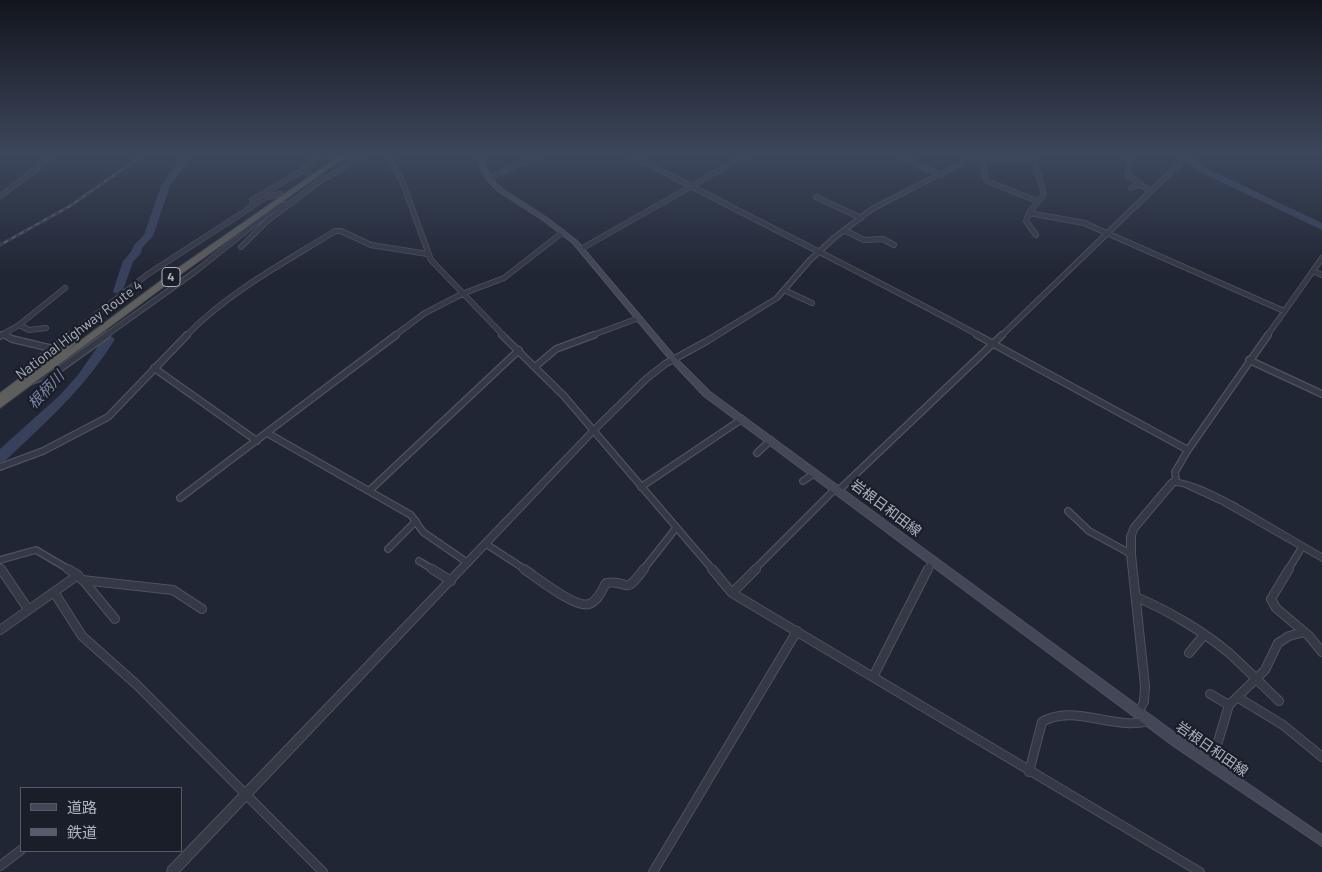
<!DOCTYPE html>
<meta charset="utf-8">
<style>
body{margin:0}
#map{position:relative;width:1322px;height:872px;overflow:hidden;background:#212634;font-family:Barlow,"Noto Sans JP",sans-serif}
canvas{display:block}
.legend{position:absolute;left:20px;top:787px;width:162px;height:65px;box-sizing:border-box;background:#1a1e29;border:1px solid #565a66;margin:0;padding:6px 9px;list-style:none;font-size:15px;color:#afb3c1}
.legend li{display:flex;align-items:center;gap:10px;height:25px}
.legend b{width:25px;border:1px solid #565a66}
</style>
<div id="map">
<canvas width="1322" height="872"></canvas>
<ul class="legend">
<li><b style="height:6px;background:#434757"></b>道路</li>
<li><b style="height:6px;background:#575c6b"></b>鉄道</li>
</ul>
</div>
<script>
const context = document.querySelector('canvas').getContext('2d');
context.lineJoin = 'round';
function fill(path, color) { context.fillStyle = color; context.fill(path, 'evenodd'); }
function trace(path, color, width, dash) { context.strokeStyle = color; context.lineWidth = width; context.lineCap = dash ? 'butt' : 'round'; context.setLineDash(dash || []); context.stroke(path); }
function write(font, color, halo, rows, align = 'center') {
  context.font = font + ' Barlow,"Noto Sans JP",sans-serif'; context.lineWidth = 4.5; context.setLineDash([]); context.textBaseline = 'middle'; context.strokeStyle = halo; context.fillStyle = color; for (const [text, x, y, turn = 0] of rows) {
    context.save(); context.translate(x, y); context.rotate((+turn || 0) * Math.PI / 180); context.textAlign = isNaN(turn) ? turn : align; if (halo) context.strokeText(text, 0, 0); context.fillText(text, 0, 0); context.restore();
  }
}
const river = new Path2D(`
 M183 154H191L189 160 170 186 153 236 142 248 141 253 133 262 122 293H114L113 291 123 261 131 252 134 245 144 235 161 186Z
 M1176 154H1186L1206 168 1322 223V230L1200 172Z
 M109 335 115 339C84 389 47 421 5 461L0 462V449L60 395 78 375 105 336Z`);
const minorFar2 = new Path2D(`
 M387 154 402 181 431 260 504 336
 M630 154C746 216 864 273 980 336
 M894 154 941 175
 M1032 154 1044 194 1029 213 1084 223 1284 311
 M1127 154 1129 159 1128 175 1150 191
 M979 155C987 165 981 171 987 181L1037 201
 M983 159 1035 161
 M309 174 302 170 322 154
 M321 178 328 177 364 154
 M489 178 540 154
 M1131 188 1140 184
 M0 196 56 154
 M816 197 861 218
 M253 205 267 197 280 194
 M1029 213 1026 221 1036 235
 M844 230 864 240 883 239 894 245
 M241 247 268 220 324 178
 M581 249 748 154
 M1313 271 1322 275
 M784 290 812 303
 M19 325 29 330 46 328
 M5 335 7 336
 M0 336 19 325 65 288
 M69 336 148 274 250 208 253 205 252 200 302 171
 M105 336 196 271 266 215 279 206 292 203
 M186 336C228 292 284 263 335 231H341L371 245 428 254
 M394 336 425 313 462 294 504 278 563 232
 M590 336 639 318
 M1001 336 1180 163
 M1267 336 1322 258`);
const minorFar1 = new Path2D(`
 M5 335 12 339 54 349
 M502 335 564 396 713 570
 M977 335 1188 450
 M0 336 2 335
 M1249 360 1322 394
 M536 366 556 349 594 335
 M154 368 257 441
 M25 377 31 366 70 335
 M32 381 54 373 107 335
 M267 433 411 515 423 532 468 563
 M757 453 771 440
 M0 467 43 451 108 417 187 335
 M803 481 815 473
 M1176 481 1175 472 1188 450 1268 335
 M641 487 742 419
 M839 490 1002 335
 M369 491 519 350
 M180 498 396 335
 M1068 511 1089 531 1131 554
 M486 544 526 570
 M388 549 416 521
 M0 560 36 550 70 570
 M419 561 434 570
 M0 568 2 570
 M643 570 676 528
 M754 570 836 488
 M928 570 933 560
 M1288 570 1302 547`);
const minor = new Path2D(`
 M1 569 28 609
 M68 569 78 575
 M432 569 451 581
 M524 569C536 577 576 609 589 604 598 601 602 590 606 583 631 579 622 598 644 569
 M712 569 732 593 1200 872
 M1289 569 1271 599 1276 608 1309 636 1322 652
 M83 580 115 619
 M54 592 82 636 137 685 323 872
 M732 593 756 569
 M1136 597C1167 610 1203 631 1229 653 1246 668 1262 685 1279 701
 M0 630 78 575 82 580 173 590 202 609
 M1189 653 1204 635
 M873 677 928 569
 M1210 694 1229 705
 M1237 697 1283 725 1322 757
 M1211 765 1229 705 1265 670 1278 643 1289 636 1304 632
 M1029 772 1042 722C1072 703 1116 731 1149 721
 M0 866 21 850
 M653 872 797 631`);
const tertiary = new Path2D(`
 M976 154H982L874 210 836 239 812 261 779 299 709 343 667 366 648 381 595 433 179 872H167L168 868 591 429 644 377 663 362 705 339 775 297 808 259 832 237 870 208Z
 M1173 479C1196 482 1217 494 1238 505 1266 521 1294 538 1322 554V561L1220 503 1183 486 1175 485 1137 530 1135 536V554L1149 686 1148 702 1141 716 1138 717 1135 716 1134 713 1140 701 1141 686 1127 554V536L1131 526 1170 480Z`);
const secondary = new Path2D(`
 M475 154H480L492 179 502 189 547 218 577 241 675 357 710 392 1183 739 1322 835V846L1175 747 704 396 671 361 573 243 543 220 498 191 487 180Z`);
const trunk = new Path2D(`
 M342 154H349L181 274 0 408V393L73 338 76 337 80 340 64 353 175 270Z`);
const rail = new Path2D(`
 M0 245 70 206 144 154`);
const shields = [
 [171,277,18]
];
const shieldNames = [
 ["4",171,277]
];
const streetNames = [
 ["National Highway Route 4",79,330,-37],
 ["岩根日和田線",886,508,37],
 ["岩根日和田線",1212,749,35]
];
const waterNames = [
 ["根柄川",46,390,-47]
];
fill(river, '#38415c');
trace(minorFar2, '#4f535f', 6);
trace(minorFar1, '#4f535f', 8);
trace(minor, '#4f535f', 10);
trace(tertiary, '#4f535f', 2);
trace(secondary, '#4f535f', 2);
trace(trunk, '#3c404c', 2);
trace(minorFar2, '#353845', 4.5);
trace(minorFar1, '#353845', 5.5);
trace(minor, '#353845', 8);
fill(tertiary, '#353845');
fill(secondary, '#434757');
fill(trunk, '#5e5e5c');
trace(rail, '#575c6b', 2.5);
trace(rail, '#1a1e29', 1, [4.5]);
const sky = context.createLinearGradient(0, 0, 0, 276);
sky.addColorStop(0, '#12151d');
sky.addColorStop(0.56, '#3d475c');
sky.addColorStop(1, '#3d475c00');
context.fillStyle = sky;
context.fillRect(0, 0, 1322, 276);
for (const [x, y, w] of shields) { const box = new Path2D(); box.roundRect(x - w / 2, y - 9.5, w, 19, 4); context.fillStyle = '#1a1e29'; context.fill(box); trace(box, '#afb3c1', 1); }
write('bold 12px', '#afb3c1', null, shieldNames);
write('14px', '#afb3c1', '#1a1e29', streetNames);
write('italic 15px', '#7a86a7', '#1a1e29', waterNames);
</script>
